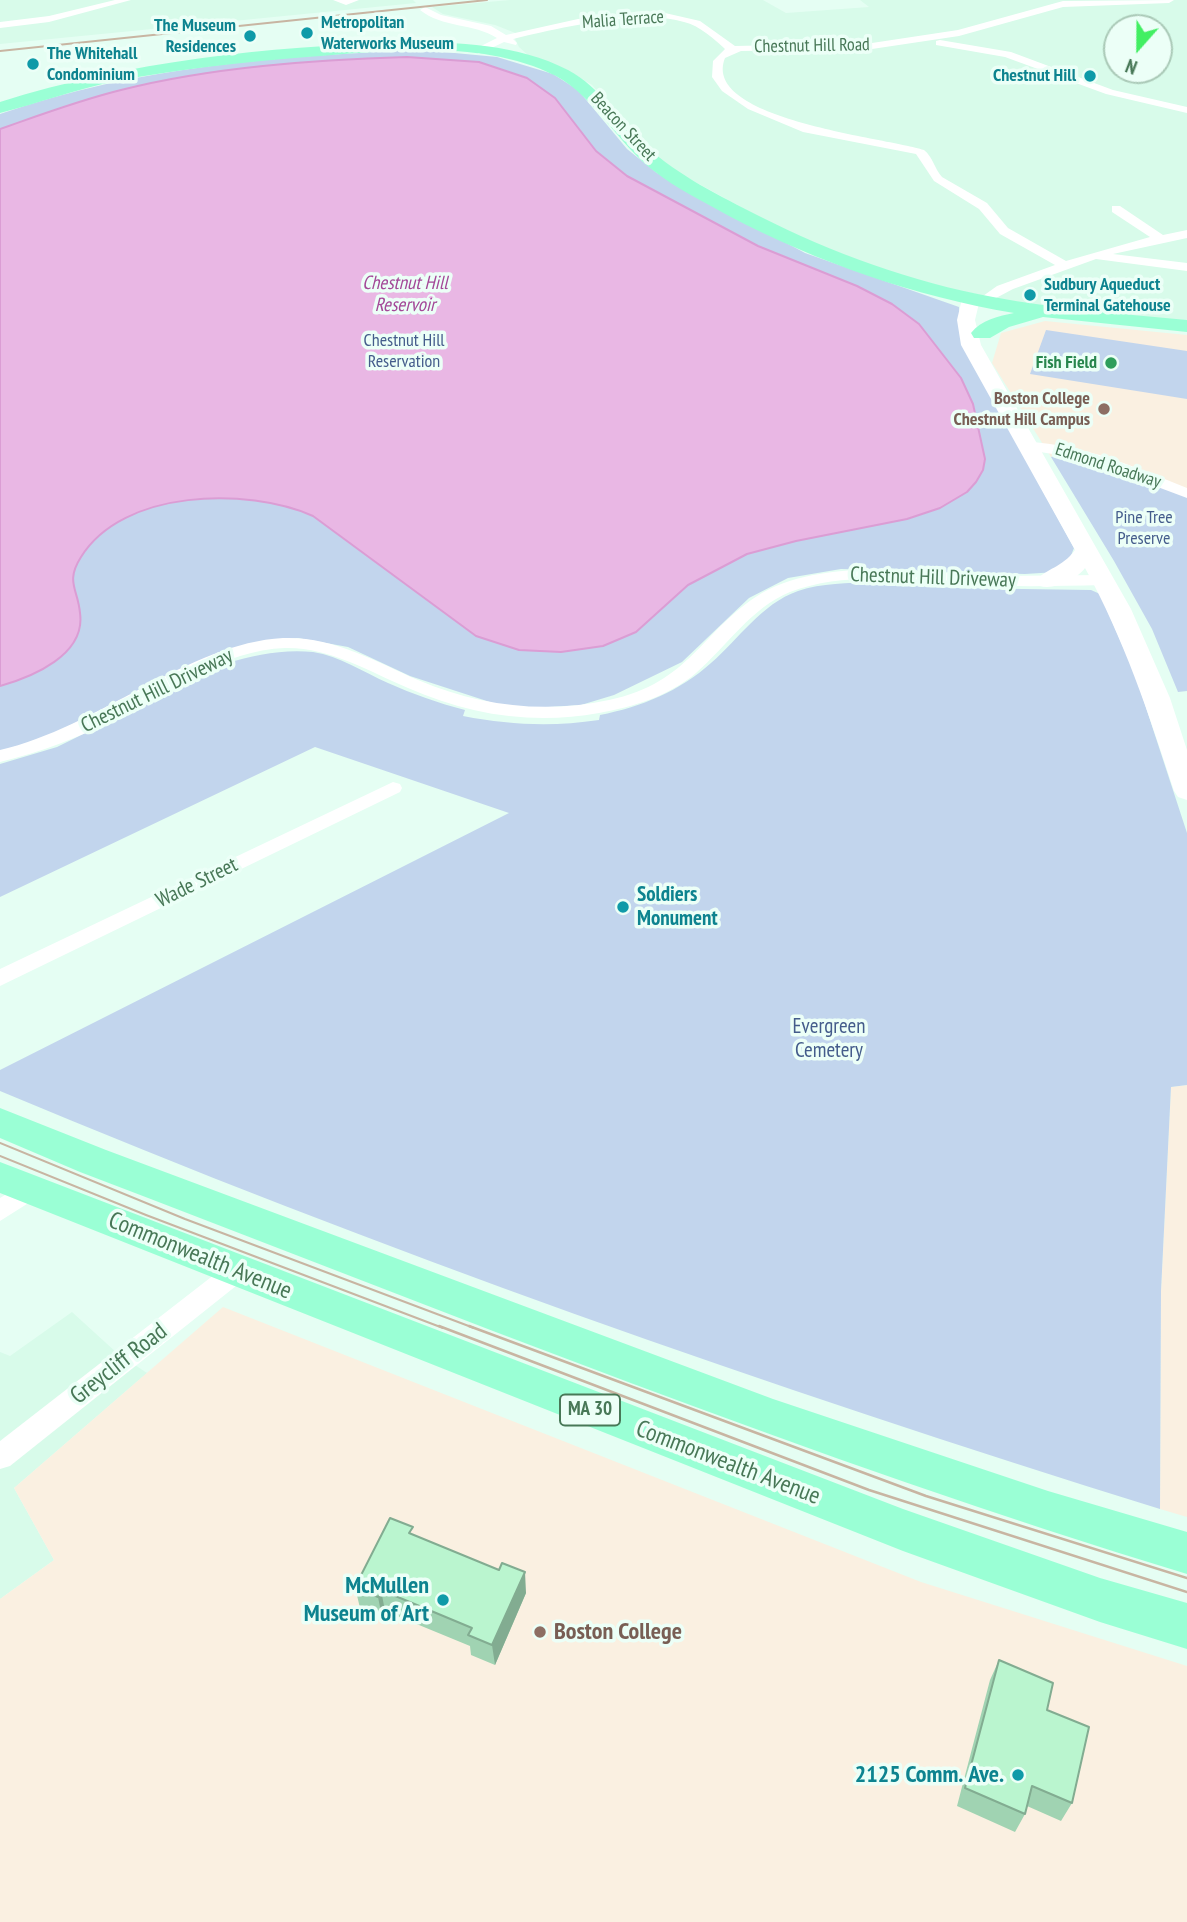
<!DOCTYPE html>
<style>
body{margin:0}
#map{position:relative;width:1187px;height:1922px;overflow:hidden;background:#e5fef3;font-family:"PT Sans Narrow",sans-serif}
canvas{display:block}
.north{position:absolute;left:1103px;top:14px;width:70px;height:70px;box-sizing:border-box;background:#ecfff7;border:2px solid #aac9b7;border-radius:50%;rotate:201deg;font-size:19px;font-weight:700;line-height:28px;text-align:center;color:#487857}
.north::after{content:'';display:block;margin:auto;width:24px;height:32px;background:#42ef62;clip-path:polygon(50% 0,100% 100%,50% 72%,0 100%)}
</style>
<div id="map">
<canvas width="1187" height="1922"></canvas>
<div class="north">N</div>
</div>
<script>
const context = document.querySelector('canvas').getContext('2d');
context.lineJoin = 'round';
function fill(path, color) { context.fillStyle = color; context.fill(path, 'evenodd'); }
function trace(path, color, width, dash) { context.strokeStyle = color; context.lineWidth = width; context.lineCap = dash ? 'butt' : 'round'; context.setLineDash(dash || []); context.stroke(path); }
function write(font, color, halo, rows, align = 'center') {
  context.font = font + ' "PT Sans Narrow",sans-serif'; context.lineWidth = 7; context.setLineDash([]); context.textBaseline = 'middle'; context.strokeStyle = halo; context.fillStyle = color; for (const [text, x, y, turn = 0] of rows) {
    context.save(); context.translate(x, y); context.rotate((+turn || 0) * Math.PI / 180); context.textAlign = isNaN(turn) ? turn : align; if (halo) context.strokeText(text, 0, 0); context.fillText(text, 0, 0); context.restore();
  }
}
const residential = new Path2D(`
 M0 0H413L416 3 0 44Z
 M510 0H763L786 13 869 7 860 0H1187V323L1039 307 936 286 834 254 772 224 677 172 649 151 592 85 572 73 530 57 519 47 515 39 518 34 495 25 443 14 432 7ZM1117 28H1159V70H1117Z
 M72 1312 117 1353 147 1373 14 1488 54 1560 0 1599V1352L10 1356Z`);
const education = new Path2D(`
 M1045 321 1187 335V497L1058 455 1051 457 992 363 1001 333Z
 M1187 1085V1517L1160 1509 1161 1291 1171 1087Z
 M223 1307 921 1582 1187 1666V1922H0V1599L54 1560 14 1488Z`);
const green = new Path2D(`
 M423 50 497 57 553 74 578 90 627 149 657 173 805 253 959 307 961 341 1074 548 1068 563 1057 572 1025 574 841 569 788 578 749 598 682 662 614 695 581 705 532 708 496 704 410 676 348 647 298 638 276 640 253 643 213 656 42 739 0 751V114C139 66 278 56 423 50Z
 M1046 330 1187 351V399L1030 374Z
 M1058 455 1079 457 1187 497V691L1178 692 1152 629 1114 561 1051 457Z
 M873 582 955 588 1091 590 1100 594 1135 674 1187 833V1085L1171 1087 1161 1291 1160 1509C767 1387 379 1250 0 1091V1070L509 813 315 747 0 897V764L57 747 227 663C254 655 283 649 313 652 340 656 363 672 388 683 413 694 438 703 465 710L463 716C510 725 552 727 599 720L600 715C641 707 680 691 711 663 739 639 761 604 798 591 822 583 848 583 873 582Z`);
const water = new Path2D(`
 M407 57 479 62 527 78 555 98 596 151 627 176 758 246 857 286 892 304 919 324 961 378 973 404 985 459 983 470 976 482 967 492 940 508 907 519 796 541 747 554 688 585 636 632 603 646 561 652 519 650 476 636 313 516C247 487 123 489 81 557 65 582 78 589 80 613 86 655 32 677 0 686V129C40 115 80 100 121 90 212 67 313 60 407 57Z`);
const street = new Path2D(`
 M115 0H131L49 22 0 28V22L49 16Z
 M333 0H359L346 5Z
 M1174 0 1169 3 1063 7 959 36 872 49 741 51 725 58C700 120 889 138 924 150 933 157 934 168 942 177L987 203 1008 228 1066 261 1150 237 1112 212V206H1120L1163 235 1187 230V238L1113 254 1187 263V271L1096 259 1013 289 983 305 976 301 997 286 1055 265 1000 234 979 209 934 181 916 154 803 132 748 109 722 91 712 77 713 61 725 49C713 38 700 26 684 22 643 9 563 27 521 37L513 39 517 43 516 45 504 42 479 54 474 51 475 49 497 38C474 23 442 28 420 10L425 7 441 15 491 26 506 35 578 19 665 13 700 21 735 46 872 43 958 30 1063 1Z
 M940 40 1011 52 1113 90 1187 107V113L1106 94 1005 57 936 45V41Z
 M1027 442C1084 444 1134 467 1187 488V498L1083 459 1022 449 1020 446Z
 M880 569 994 576 1103 575 1111 580 1103 585C1061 586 1020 587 978 585 917 582 850 569 790 592 751 608 727 646 696 673 669 696 633 707 599 713 533 725 469 715 408 688 368 671 329 647 285 648 224 650 168 691 116 718 79 738 41 752 0 762V750C97 728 189 643 283 638 332 636 375 661 418 680 479 706 544 714 609 700 691 683 701 630 762 593 797 573 841 570 880 569Z
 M393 782 400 784 402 788 400 792 0 986V969Z
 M30 1180 38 1183 42 1190 38 1197 0 1221V1198Z
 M237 1261 246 1264 249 1271 246 1278 10 1466 0 1469V1441L228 1264Z`);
const secondary = new Path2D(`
 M971 293 980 299 975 320 981 345 1131 609 1170 698 1187 750V800L1178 797 1174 791C1149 714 1124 639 1085 568 1076 580 1054 590 1040 586L1036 581C1046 568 1062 568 1075 550L961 345 957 320 962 299Z`);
const primary = new Path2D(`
 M402 42C457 42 518 44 568 70 601 87 619 122 647 147 679 176 720 196 759 216 832 253 912 282 993 297 1057 309 1122 314 1187 320V332L1043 317 1009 327 990 338H974L971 333C981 320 999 316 1014 313 914 296 819 263 729 216 704 202 677 189 654 171 618 144 595 97 556 76 482 38 386 51 307 57 243 62 179 69 116 81 77 89 39 103 0 113V102C130 61 266 47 402 42Z
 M0 1108 106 1150 773 1399 1048 1491 1187 1532V1574C811 1460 447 1312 80 1172L0 1138Z
 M0 1162 903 1509 1100 1578 1187 1603V1649L1100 1622 903 1551 0 1193Z`);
const tramFar1 = new Path2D(`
 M0 51 487 0
 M0 1143 185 1219 474 1328
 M0 1156 146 1215 443 1328`);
const tram = new Path2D(`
 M439 1326 869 1490 1187 1592
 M469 1326 926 1496 1187 1578`);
const wall = new Path2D(`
 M414 1535 526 1593 495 1665 471 1655 470 1646 385 1611 382 1617 360 1608 355 1587Z
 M999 1660 1047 1710 1072 1803 1061 1821 1027 1806 1025 1814 1015 1832 957 1806 990 1680Z`);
const shadedWall = new Path2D(`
 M525 1572 526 1593 495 1665 492 1645Z
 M381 1590 385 1611 382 1617 378 1597Z`);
const building = new Path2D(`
 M390 1518 413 1527 409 1533 499 1570 502 1563 525 1572 492 1645 468 1635 472 1628 381 1590 378 1597 355 1587Z
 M999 1660 1053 1683 1047 1710 1089 1727 1072 1803 1032 1786 1025 1814 965 1788Z`);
const markers = [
 [307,33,7,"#0f9aa8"],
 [250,36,7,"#0f9aa8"],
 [33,64,7,"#0f9aa8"],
 [1090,76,7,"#0f9aa8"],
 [1030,295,7,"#0f9aa8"],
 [1111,363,7,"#2e9e5b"],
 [1104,409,7,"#8d6e63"],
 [623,907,7,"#0f9aa8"],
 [443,1600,7,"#0f9aa8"],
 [540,1632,7,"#8d6e63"],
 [1018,1775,7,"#0f9aa8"]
];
const farStreetnames = [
 ["Malia Terrace",623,20,-4],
 ["Chestnut Hill Road",812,46,-1],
 ["Beacon Street",623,127,47],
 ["Edmond Roadway",1108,466,18]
];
const farCulturenames = [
 ["Metropolitan",321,23],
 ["Waterworks Museum",321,44],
 ["The Museum",236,26,"right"],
 ["Residences",236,47,"right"],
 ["The Whitehall",47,54],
 ["Condominium",47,75],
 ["Chestnut Hill",1076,76,"right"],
 ["Sudbury Aqueduct",1044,285],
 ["Terminal Gatehouse",1044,306]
];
const farParknames = [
 ["Chestnut Hill",404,341],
 ["Reservation",404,362],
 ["Pine Tree",1144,518],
 ["Preserve",1144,539]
];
const farLeisurenames = [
 ["Fish Field",1097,363]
];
const farEducationnames = [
 ["Boston College",1090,399],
 ["Chestnut Hill Campus",1090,420]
];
const farWaternames = [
 ["Chestnut Hill",405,284],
 ["Reservoir",405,306]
];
const shields = [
 [590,1410,60]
];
const shieldNames = [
 ["MA 30",590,1410]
];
const streetNames = [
 ["Chestnut Hill Driveway",933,578,2],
 ["Chestnut Hill Driveway",157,691,-26],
 ["Wade Street",197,883,-26]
];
const cultureNames = [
 ["Soldiers",637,895],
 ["Monument",637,919]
];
const parkNames = [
 ["Evergreen",829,1027],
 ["Cemetery",829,1051]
];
const nearStreetnames = [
 ["Commonwealth Avenue",200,1256,22],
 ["Greycliff Road",119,1364,-38],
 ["Commonwealth Avenue",728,1463,21]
];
const nearCulturenames = [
 ["McMullen",429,1586],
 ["Museum of Art",429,1614],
 ["2125 Comm. Ave.",1004,1775]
];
const nearEducationnames = [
 ["Boston College",554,1632]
];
fill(residential, '#d8fbea');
fill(education, '#faf0e1');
fill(green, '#c2d5ed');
fill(water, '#e9b7e4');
trace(water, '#db9dd4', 2);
fill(street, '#fff');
fill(secondary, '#fff');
fill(primary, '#9affd5');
trace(tramFar1, '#c8b5a2', 2);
trace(tram, '#c8b5a2', 2.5);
fill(wall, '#a0d3b2');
fill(shadedWall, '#82ac91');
fill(building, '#baf5cf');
trace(building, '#82ac91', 2);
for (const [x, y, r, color] of markers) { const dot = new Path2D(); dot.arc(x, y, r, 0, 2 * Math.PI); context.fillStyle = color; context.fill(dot); trace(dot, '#ecfff7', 2.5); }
write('18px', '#487857', '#ecfff7', farStreetnames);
write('bold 18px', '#0d838f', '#ecfff7', farCulturenames, 'left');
write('18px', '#445c8b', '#ecfff7', farParknames);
write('bold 18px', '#27864d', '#ecfff7', farLeisurenames, 'right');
write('bold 18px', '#785e54', '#ecfff7', farEducationnames, 'right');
write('italic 19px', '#a34898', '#ecfff7', farWaternames);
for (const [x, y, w] of shields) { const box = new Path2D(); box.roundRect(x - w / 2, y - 15.5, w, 31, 5); context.fillStyle = '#ecfff7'; context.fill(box); trace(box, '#487857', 2); }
write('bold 19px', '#487857', null, shieldNames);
write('21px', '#487857', '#ecfff7', streetNames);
write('bold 21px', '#0d838f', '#ecfff7', cultureNames, 'left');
write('21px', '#445c8b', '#ecfff7', parkNames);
write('24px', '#487857', '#ecfff7', nearStreetnames);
write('bold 24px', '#0d838f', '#ecfff7', nearCulturenames, 'right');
write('bold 24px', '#785e54', '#ecfff7', nearEducationnames, 'left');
</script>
